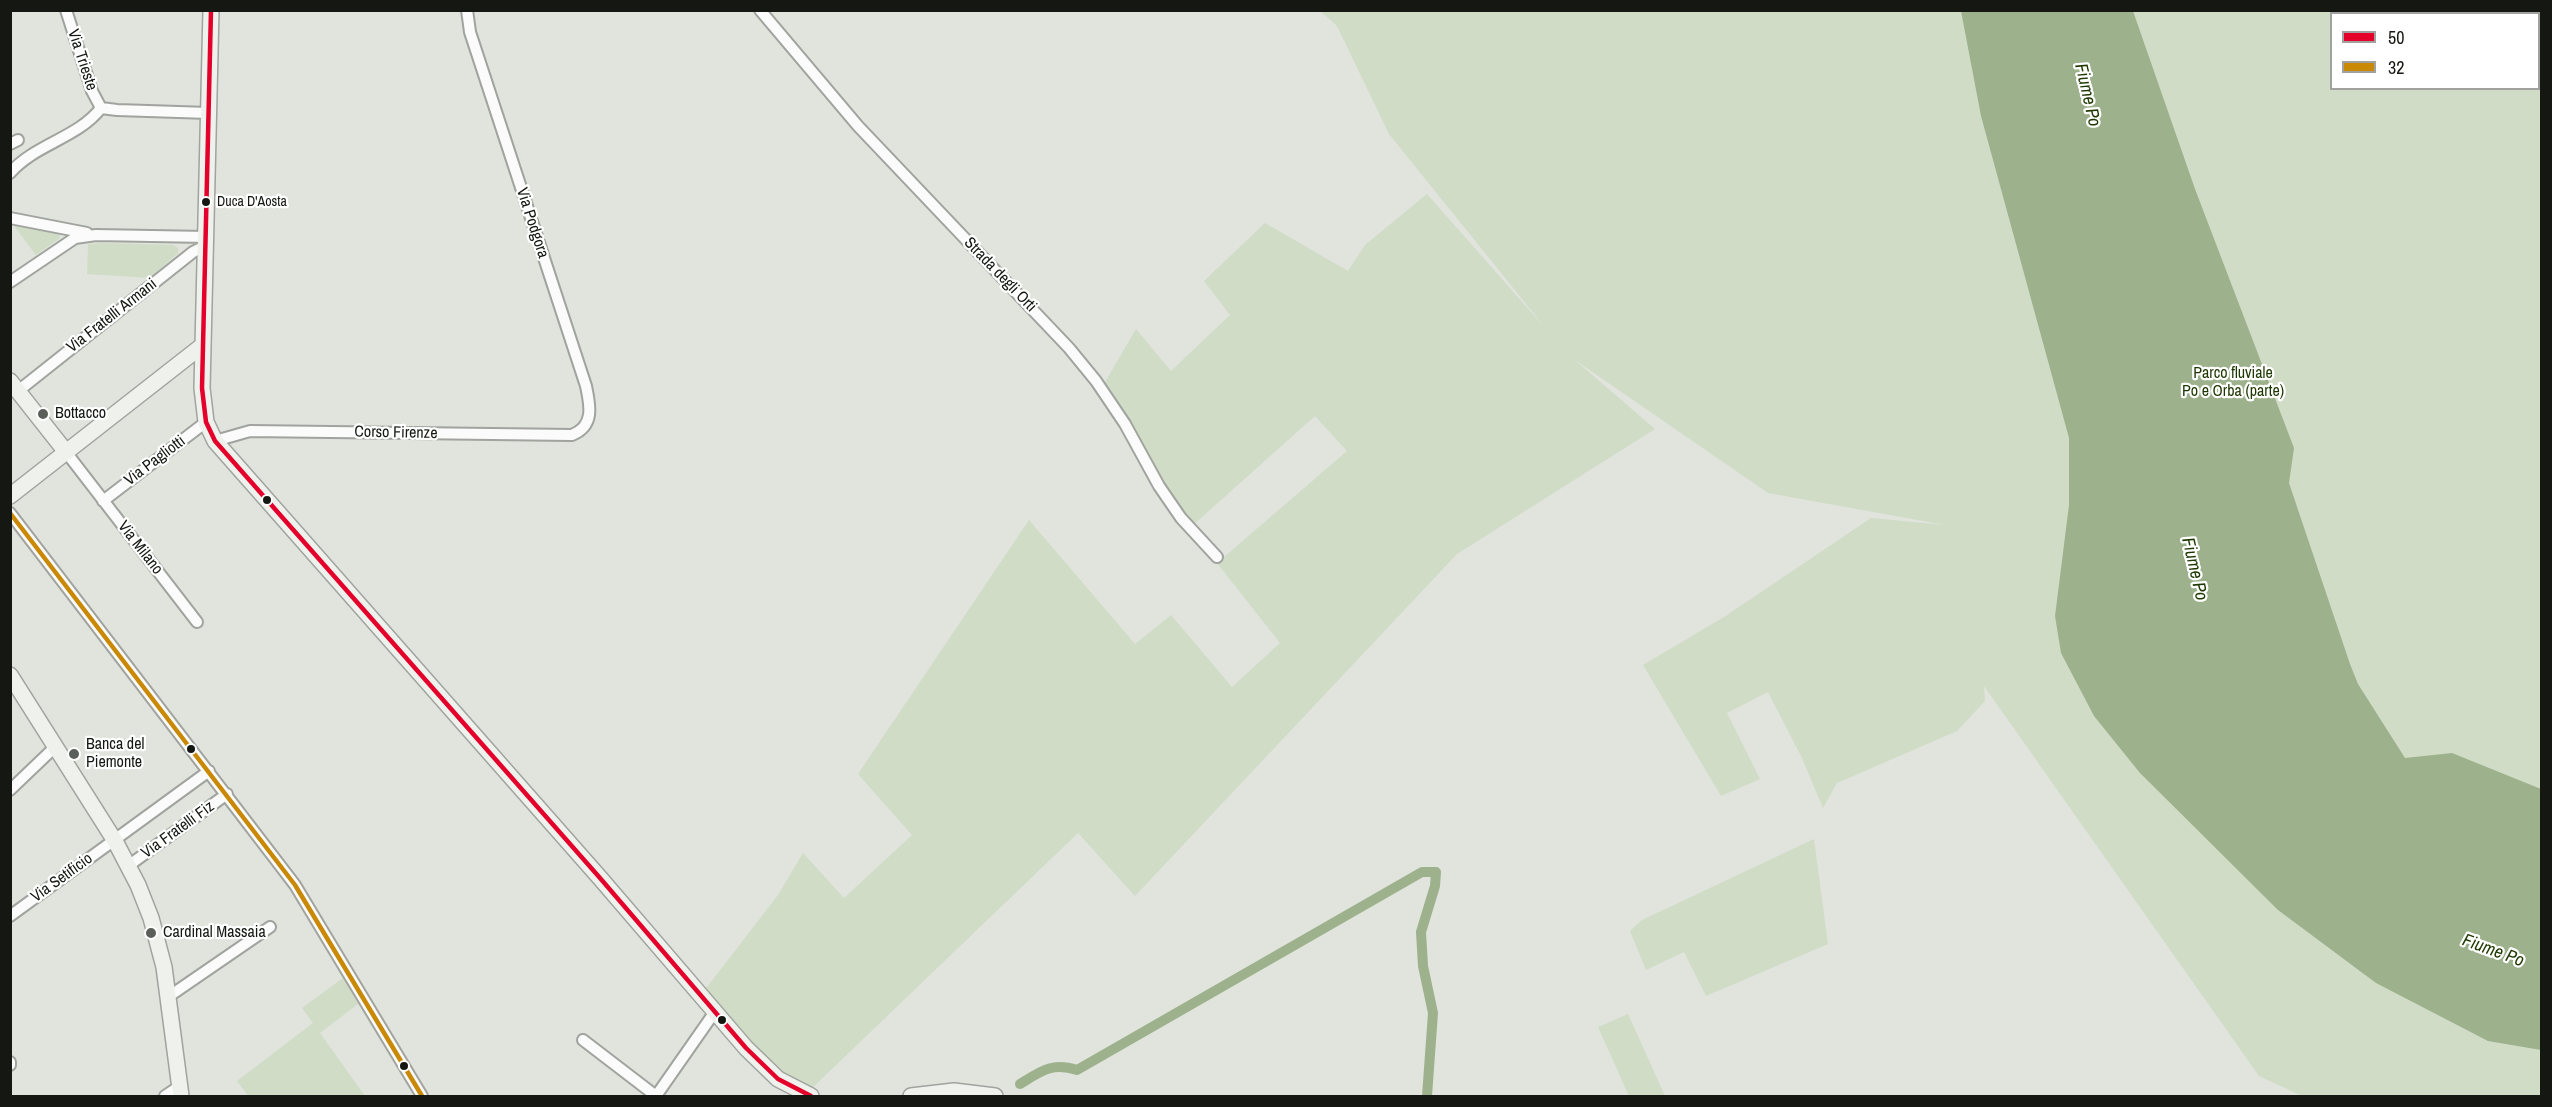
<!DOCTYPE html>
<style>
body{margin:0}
#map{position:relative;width:2552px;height:1107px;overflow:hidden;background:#e0e4dd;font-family:"Archivo Narrow",sans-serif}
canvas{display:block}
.frame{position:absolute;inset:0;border:12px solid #141712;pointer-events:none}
.legend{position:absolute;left:2330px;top:12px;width:210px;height:78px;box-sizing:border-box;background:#fff;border:2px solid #a1a2a0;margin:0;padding:8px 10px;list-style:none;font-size:18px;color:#141712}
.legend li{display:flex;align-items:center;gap:12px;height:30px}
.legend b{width:30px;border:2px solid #a1a2a0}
</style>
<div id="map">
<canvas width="2552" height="1107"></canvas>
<div class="frame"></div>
<ul class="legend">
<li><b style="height:8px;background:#e4002b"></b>50</li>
<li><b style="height:8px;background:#ca8904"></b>32</li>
</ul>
</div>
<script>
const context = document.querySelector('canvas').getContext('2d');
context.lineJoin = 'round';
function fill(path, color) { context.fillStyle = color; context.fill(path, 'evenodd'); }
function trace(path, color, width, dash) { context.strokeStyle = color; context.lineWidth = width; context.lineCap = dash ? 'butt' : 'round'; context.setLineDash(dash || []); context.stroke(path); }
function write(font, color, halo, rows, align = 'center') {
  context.font = font + ' "Archivo Narrow",sans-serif'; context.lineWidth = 4.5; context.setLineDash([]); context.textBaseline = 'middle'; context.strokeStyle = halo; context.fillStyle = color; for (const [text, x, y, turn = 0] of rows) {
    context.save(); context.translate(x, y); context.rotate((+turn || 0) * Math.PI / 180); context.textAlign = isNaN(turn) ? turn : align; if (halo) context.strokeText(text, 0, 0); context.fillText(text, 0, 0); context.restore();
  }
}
const green = new Path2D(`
 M1320 11H2541V1096H2302L2259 1076 1984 686 1985 701 1957 731 1837 783 1823 808 1802 758 1768 692 1727 713 1760 779 1721 796 1643 665 1724 617 1871 518 1945 525 1768 493 1575 360 1655 429 1457 554 1135 896 1078 833 810 1090C765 1069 736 1028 704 991L778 895 803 853 844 898 912 835 858 774 1029 520 1135 644 1171 615 1232 687 1280 643 1217 563 1347 451 1315 416 1192 526 1101 389 1136 329 1171 371 1230 315 1204 281 1265 223 1348 271 1365 245 1427 194 1547 330 1389 134 1337 26ZM2332 14H2538V88H2332Z
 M11 222 58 231 60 238 36 255Z
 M104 243 173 245 178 248V253L150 278 87 274 88 244Z
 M1814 839 1828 944 1706 996 1684 952 1646 970 1630 931 1642 920Z
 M343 978 358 1004 320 1033 365 1096H248L237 1081 313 1023 302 1008Z
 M1628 1014 1665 1096H1629L1598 1027Z`);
const water = new Path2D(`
 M1961 11H2133L2195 189 2294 448 2289 483 2350 664 2358 684 2405 758 2452 753 2541 789V1050L2488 1041 2376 983 2278 910 2140 773 2094 716 2061 653 2055 616 2069 505V438L1981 116Z`);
const canal = new Path2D(`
 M1020 1084C1041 1071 1052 1062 1077 1070L1422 872H1436L1435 886 1421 932 1423 966 1433 1013 1427 1096`);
const street = new Path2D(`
 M66 10 92 91 101 108
 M760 10 858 126 1069 348 1096 381 1125 424 1159 486 1181 518 1217 557
 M101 108 117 110 209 113
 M10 144 18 140
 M10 173C35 144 78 138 101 108
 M10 218 87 233
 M10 282 75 238 96 235 207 237
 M18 391 193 252 207 245
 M215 441 250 431 572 435C595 426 590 405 586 386L470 32 467 10
 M66 452 197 622
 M103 501 206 422
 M10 513 295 885 422 1096
 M10 790 56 746
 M128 866 227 794
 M10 916 209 771
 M168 997 270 927
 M583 1040 656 1096 714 1013
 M10 1062V1065
 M165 1096 180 1086`);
const secondary = new Path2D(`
 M211 10 202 388 206 422 215 441 600 878 746 1048 778 1079 811 1096
 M10 381 66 452
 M10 496 203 345
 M10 675 115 841 138 885 151 918 164 967 181 1096
 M911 1096 954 1091 995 1096`);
const bus1 = new Path2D(`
 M211 10 202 388 206 422 215 441 600 878 746 1048 778 1079 811 1096`);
const bus2 = new Path2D(`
 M10 513 295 885 422 1096`);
const markers = [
 [206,202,5,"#141712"],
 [43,414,6,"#5b5f59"],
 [267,500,5,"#141712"],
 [191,749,5,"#141712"],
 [74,754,6,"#5b5f59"],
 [151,933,6,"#5b5f59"],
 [722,1020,5,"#141712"],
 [404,1066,5,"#141712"]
];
const busNames = [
 ["Duca D'Aosta",217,202]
];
const streetNames = [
 ["Via Trieste",82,60,72],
 ["Via Podgora",532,223,72],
 ["Strada degli Orti",1000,275,46],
 ["Via Fratelli Armani",112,316,-38],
 ["Corso Firenze",396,433,1],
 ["Via Pagliotti",155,461,-37],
 ["Via Milano",140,548,52],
 ["Via Fratelli Fiz",178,830,-36],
 ["Via Setificio",62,878,-36]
];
const parkNames = [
 ["Parco fluviale",2233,374],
 ["Po e Orba (parte)",2233,392]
];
const poiNames = [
 ["Bottacco",55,414],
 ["Banca del",86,745],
 ["Piemonte",86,763],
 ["Cardinal Massaia",163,933]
];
const waterNames = [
 ["Fiume Po",2087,95,77],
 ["Fiume Po",2194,569,77],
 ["Fiume Po",2493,951,20]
];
fill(green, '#d0dcc6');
fill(water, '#9db28c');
trace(canal, '#9db28c', 10);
trace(street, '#a0a39e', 14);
trace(secondary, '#a0a39e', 18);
trace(street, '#fafbfa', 10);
trace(secondary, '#eef1ec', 15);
trace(bus1, '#e4002b', 4.5);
trace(bus2, '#ca8904', 4.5);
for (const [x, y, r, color] of markers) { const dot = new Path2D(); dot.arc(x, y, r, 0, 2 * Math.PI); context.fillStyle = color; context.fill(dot); trace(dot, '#fff', 2); }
write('14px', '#141712', '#fff', busNames, 'left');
write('16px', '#141712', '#fff', streetNames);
write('16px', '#1c3600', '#fff', parkNames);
write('16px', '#141712', '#fff', poiNames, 'left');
write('italic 18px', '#1e3800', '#fff', waterNames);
</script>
